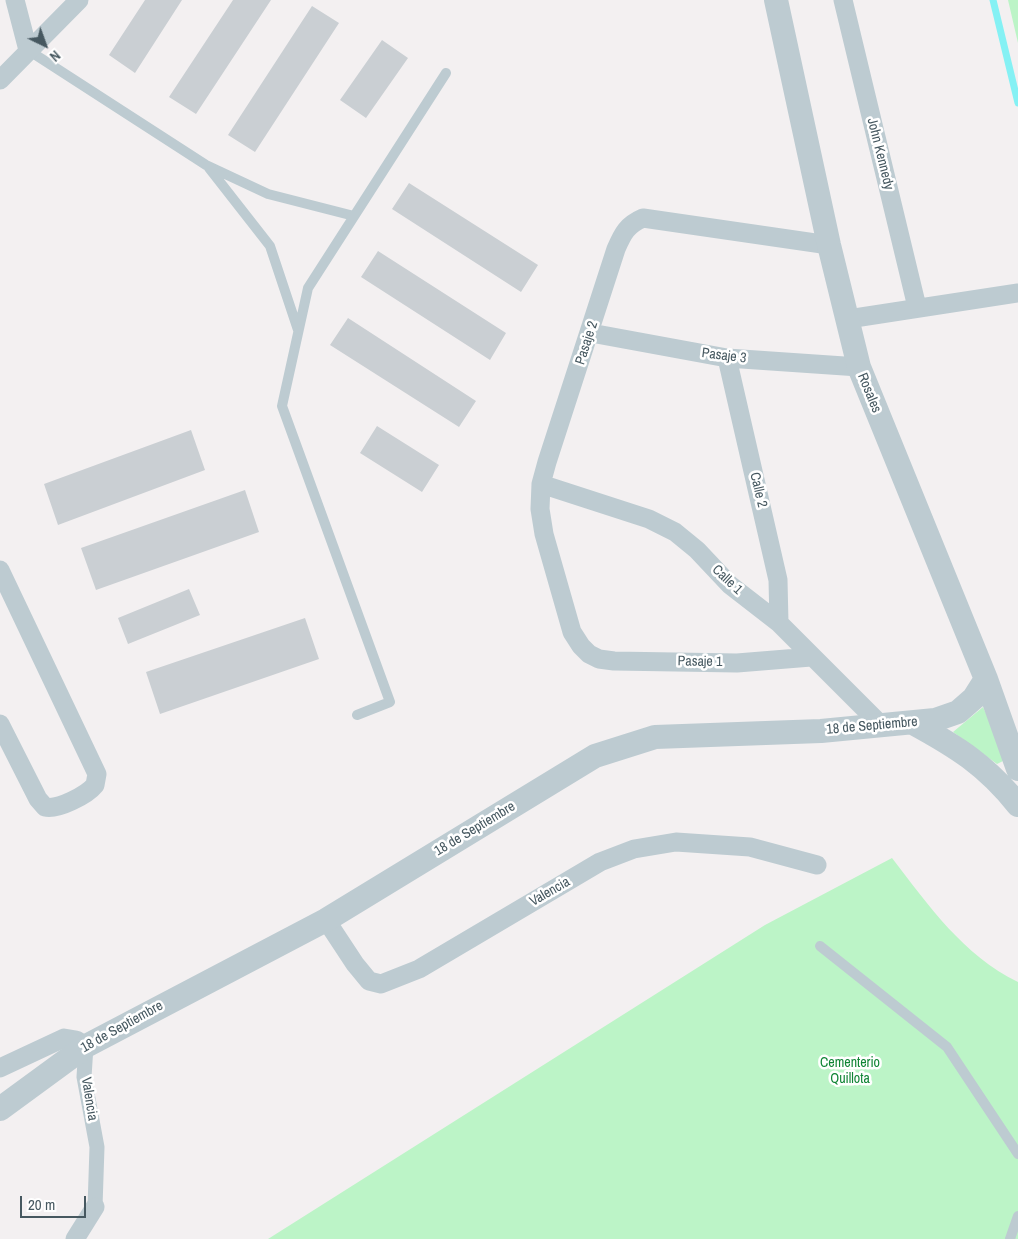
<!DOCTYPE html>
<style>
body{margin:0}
#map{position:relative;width:1018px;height:1239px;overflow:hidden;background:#f3f0f1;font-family:"Archivo Narrow",sans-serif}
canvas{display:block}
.north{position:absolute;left:20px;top:20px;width:50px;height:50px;-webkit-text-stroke:4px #fff;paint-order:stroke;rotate:138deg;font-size:14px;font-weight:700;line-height:20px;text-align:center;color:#465860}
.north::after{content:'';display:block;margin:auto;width:18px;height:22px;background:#465860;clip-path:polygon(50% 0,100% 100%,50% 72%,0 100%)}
.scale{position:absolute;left:20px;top:1196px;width:66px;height:22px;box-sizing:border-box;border:2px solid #465860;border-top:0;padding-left:6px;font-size:15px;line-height:18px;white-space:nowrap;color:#465860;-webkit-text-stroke:4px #fff;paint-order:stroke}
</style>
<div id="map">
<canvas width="1018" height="1239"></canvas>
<div class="north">N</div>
<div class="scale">20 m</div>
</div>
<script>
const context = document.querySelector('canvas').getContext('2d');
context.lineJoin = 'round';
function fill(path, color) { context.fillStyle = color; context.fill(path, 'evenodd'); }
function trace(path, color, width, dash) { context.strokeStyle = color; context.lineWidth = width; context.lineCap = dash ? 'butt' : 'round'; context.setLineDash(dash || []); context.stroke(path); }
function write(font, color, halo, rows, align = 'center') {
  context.font = font + ' "Archivo Narrow",sans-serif'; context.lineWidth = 5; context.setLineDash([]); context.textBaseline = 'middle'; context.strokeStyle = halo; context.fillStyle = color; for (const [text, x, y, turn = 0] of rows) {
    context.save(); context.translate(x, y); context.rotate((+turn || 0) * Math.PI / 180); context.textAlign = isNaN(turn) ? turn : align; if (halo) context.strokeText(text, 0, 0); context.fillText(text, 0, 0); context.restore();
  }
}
const green = new Path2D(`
 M1008 0H1018V43Z
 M983 707 1007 759 997 764 953 732Z
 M892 858C929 906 963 955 1018 982V1239H268L765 925Z`);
const stream = new Path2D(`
 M993 0 1018 103`);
const building = new Path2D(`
 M145 0H182L135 73 109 55Z
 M233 0H271L196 114 169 97Z
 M312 6 339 23 255 152 228 135Z
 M382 40 408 58 366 118 340 100Z
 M409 183 538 265 521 292 392 209Z
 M378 251 506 333 490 360 361 277Z
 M348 318 476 401 459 427 330 345Z
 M377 426 439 465 422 492 360 453Z
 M191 430 205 470 58 525 44 484Z
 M245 490 259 532 96 590 81 548Z
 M189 589 200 615 128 644 118 618Z
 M305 618 319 659 160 714 146 672Z`);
const service = new Path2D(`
 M28 50 206 165 268 194 354 216
 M209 168 270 246 298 330
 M357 715 390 702 282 406 308 288 446 73
 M820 946 947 1047 1018 1154
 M1010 1239 1018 1216`);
const pedestrian = new Path2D(`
 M86 1046 84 1077 97 1147 95 1207`);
const minor = new Path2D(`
 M15 0 28 50
 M843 0 917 307
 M0 80 79 0
 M848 319 1018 293
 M591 333 727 358 859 367
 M727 358 778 580 779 623
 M541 484 649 519 675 532 697 550 730 585 779 623 882 726
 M0 570 97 774 95 785C87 795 58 810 45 807L38 799 0 724
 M811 657 737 663 614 661 599 659 589 654 581 646 572 632 544 534 540 509 541 484 547 462 616 249C623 233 627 225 643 218L829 245
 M326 920 355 964 369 981 381 984 419 969 600 862 634 849 676 842 750 847 817 865
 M0 1068 64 1038 76 1040 86 1046
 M75 1239 95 1207`);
const tertiary = new Path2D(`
 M776 0 829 245 859 367 986 679 1018 769
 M913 723C957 747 986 765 1018 805
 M0 1109 86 1046 326 920 595 756 655 737 821 731 935 720 958 712 974 698 986 679`);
const streetNames = [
 ["John Kennedy",880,154,76],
 ["Pasaje 2",587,343,-72],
 ["Pasaje 3",724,356,7],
 ["Rosales",869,393,68],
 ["Calle 2",758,490,77],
 ["Calle 1",727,580,43],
 ["Pasaje 1",700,662,1],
 ["18 de Septiembre",872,726,-5],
 ["18 de Septiembre",475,829,-31],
 ["Valencia",550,892,-30],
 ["18 de Septiembre",122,1027,-29],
 ["Valencia",89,1099,81]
];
const parkNames = [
 ["Cementerio",850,1063],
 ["Quillota",850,1079]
];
fill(green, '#bcf4c7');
trace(stream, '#85f1f4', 7);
fill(building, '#cacfd3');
trace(service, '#bdcbd1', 10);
trace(pedestrian, '#bdcbd1', 15);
trace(minor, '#bdcbd1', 19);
trace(tertiary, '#bdcbd1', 24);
write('14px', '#465860', '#fff', streetNames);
write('14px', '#0f8434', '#fff', parkNames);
</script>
